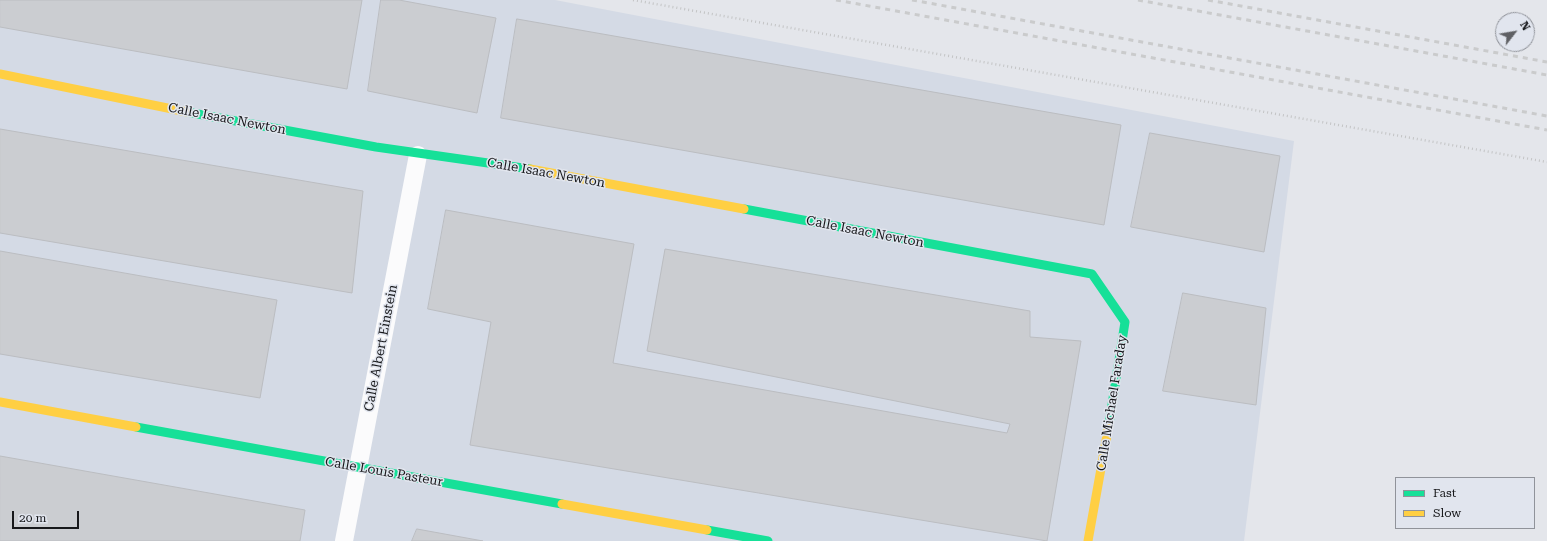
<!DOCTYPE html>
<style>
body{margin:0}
#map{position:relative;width:1547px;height:541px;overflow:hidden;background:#e4e6eb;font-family:"Roboto Serif",serif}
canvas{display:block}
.legend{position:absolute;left:1395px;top:477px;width:140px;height:52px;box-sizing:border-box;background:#e1e5ee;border:1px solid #90939a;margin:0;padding:5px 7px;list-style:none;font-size:12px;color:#17181b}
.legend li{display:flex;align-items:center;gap:8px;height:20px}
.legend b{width:20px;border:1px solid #90939a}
.north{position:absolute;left:1495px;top:12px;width:40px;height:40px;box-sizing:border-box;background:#e1e5ee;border:1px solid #90939a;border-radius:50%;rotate:59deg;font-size:11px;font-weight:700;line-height:16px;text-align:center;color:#17181b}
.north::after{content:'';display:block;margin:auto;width:14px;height:18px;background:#5f6064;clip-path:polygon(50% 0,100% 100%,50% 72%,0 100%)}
.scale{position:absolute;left:12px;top:511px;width:67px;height:18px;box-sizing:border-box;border:2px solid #17181b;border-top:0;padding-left:5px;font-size:12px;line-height:14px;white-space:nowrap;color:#17181b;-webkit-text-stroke:3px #e1e5ee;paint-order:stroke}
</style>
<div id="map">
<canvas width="1547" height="541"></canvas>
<ul class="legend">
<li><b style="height:5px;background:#16e098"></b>Fast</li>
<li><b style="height:5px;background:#ffcf43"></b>Slow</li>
</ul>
<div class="north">N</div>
<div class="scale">20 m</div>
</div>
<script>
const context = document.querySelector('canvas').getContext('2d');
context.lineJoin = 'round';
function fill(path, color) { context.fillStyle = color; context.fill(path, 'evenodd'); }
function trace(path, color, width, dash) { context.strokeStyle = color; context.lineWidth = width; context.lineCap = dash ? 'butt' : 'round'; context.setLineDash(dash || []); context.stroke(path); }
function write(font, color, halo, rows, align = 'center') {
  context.font = font + ' "Roboto Serif",serif'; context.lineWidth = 3; context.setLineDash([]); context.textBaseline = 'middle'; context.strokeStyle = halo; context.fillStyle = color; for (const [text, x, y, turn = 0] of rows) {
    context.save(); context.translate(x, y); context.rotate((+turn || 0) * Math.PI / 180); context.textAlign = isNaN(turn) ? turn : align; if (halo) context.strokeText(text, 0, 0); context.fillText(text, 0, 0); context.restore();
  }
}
const built = new Path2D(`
 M0 0H555L1294 141 1244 541H0Z`);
const building = new Path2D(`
 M0 0H362L347 89 0 27Z
 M381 0H399L496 18 477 113 368 91Z
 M517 19 1121 125 1104 225 501 118Z
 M0 129 363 191 352 293 0 233Z
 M1150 133 1280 156 1264 252 1131 227Z
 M446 210 634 244 613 363 1007 433 1010 424 647 351 665 249 1030 311V337L1081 341 1047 541 470 445 491 322 428 309Z
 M0 251 277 300 260 398 0 354Z
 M1183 293 1266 308 1256 405 1163 391Z
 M0 456 305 510 300 541H0Z
 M417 529 483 541H412Z`);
const path = new Path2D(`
 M633 0 1547 162`);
const street = new Path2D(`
 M344 541 418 155`);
const fast = new Path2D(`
 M187 112 376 147 530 169
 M744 209 1092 274 1125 322 1109 424
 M136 427 562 504
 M707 530 768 541`);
const slow = new Path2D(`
 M0 74 187 112
 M530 169 744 209
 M0 402 136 427
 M562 504 707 530
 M1088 541 1109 424`);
const rail = new Path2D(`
 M836 0 1547 130
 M912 0 1547 116
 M1138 0 1547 75
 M1208 0 1547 62`);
const streetNames = [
 ["Calle Isaac Newton",227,119,11],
 ["Calle Isaac Newton",546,173,10],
 ["Calle Isaac Newton",865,232,11],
 ["Calle Albert Einstein",381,348,-79],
 ["Calle Michael Faraday",1112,403,-81],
 ["Calle Louis Pasteur",384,472,10]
];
fill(built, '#d4dae5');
fill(building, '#cbcdd1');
trace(building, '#bbbdc1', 1);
trace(path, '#c3c4c5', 2.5, [1, 3]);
trace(street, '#fbfbfc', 18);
trace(fast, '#16e098', 9);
trace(slow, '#ffcf43', 9);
trace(rail, '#cacbcc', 3, [5, 5]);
write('13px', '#17181b', '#e1e5ee', streetNames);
</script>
